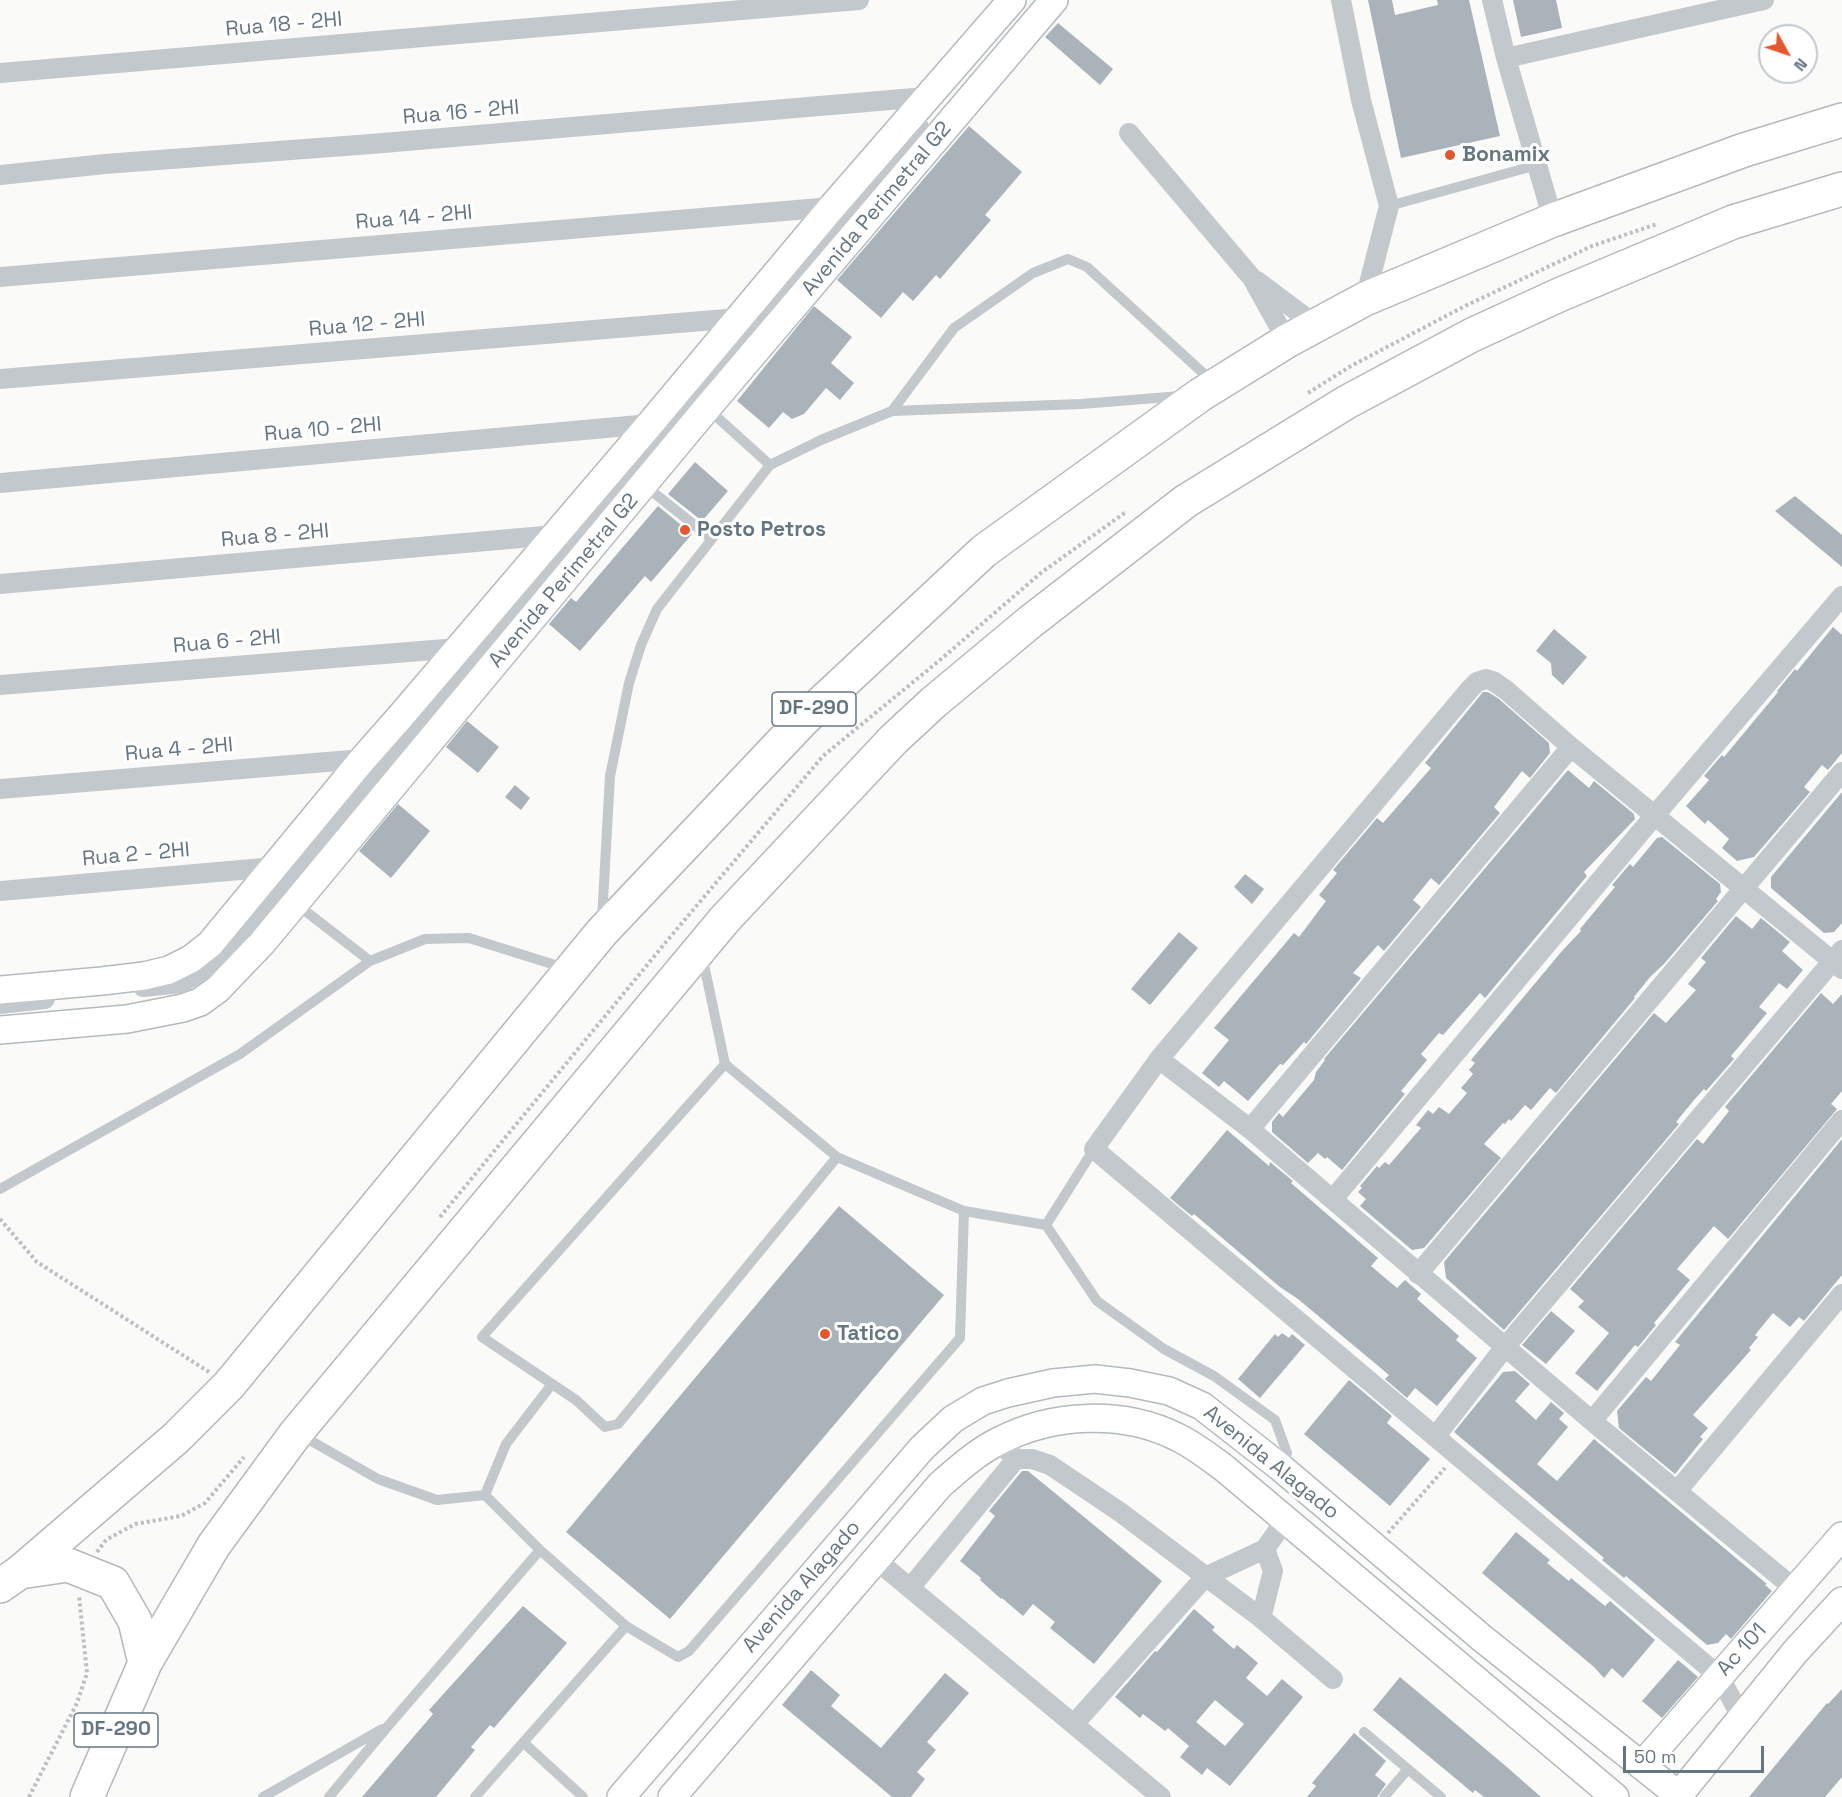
<!DOCTYPE html>
<style>
body{margin:0}
#map{position:relative;width:1842px;height:1797px;overflow:hidden;background:#fafaf8;font-family:"Space Grotesk",sans-serif}
canvas{display:block}
.north{position:absolute;left:1758px;top:24px;width:60px;height:60px;box-sizing:border-box;background:#fff;border:2px solid #c1c8cd;border-radius:50%;rotate:130deg;font-size:16px;font-weight:700;line-height:24px;text-align:center;color:#657683}
.north::after{content:'';display:block;margin:auto;width:21px;height:27px;background:#e4572e;clip-path:polygon(50% 0,100% 100%,50% 72%,0 100%)}
.scale{position:absolute;left:1623px;top:1746px;width:141px;height:27px;box-sizing:border-box;border:3px solid #657683;border-top:0;padding-left:8px;font-size:18px;line-height:21px;white-space:nowrap;color:#657683;-webkit-text-stroke:4px #fff;paint-order:stroke}
</style>
<div id="map">
<canvas width="1842" height="1797"></canvas>
<div class="north">N</div>
<div class="scale">50 m</div>
</div>
<script>
const context = document.querySelector('canvas').getContext('2d');
context.lineJoin = 'round';
function fill(path, color) { context.fillStyle = color; context.fill(path, 'evenodd'); }
function trace(path, color, width, dash) { context.strokeStyle = color; context.lineWidth = width; context.lineCap = dash ? 'butt' : 'round'; context.setLineDash(dash || []); context.stroke(path); }
function write(font, color, halo, rows, align = 'center') {
  context.font = font + ' "Space Grotesk",sans-serif'; context.lineWidth = 6; context.setLineDash([]); context.textBaseline = 'middle'; context.strokeStyle = halo; context.fillStyle = color; for (const [text, x, y, turn = 0] of rows) {
    context.save(); context.translate(x, y); context.rotate((+turn || 0) * Math.PI / 180); context.textAlign = isNaN(turn) ? turn : align; if (halo) context.strokeText(text, 0, 0); context.fillText(text, 0, 0); context.restore();
  }
}
const building = new Path2D(`
 M1368 0H1392L1395 15 1438 5 1437 0H1469L1500 136 1401 158Z
 M1513 0H1556L1562 28 1521 37Z
 M1058 23 1113 69 1100 85 1045 37Z
 M969 126 1022 172 985 215 991 220 940 279 936 275 913 301 903 292 881 318 837 280Z
 M814 306 852 337 831 363 854 383 840 400 826 388 804 414 792 419 783 412 769 428 737 401Z
 M695 462 728 491 702 521 668 494Z
 M1795 496 1842 535V567L1775 511Z
 M658 506 692 534 651 582 645 576 580 651 549 624 571 598 576 602Z
 M1833 627 1842 635V753L1828 770 1822 765 1804 787 1810 792 1754 857 1737 861 1722 848 1729 839 1708 820 1705 824 1686 806 1709 780 1704 776 1722 755 1724 757 1778 692 1777 691 1795 669 1797 671Z
 M1554 629 1587 657 1563 685 1552 675 1551 663 1536 651Z
 M1483 692H1488L1499 699 1549 743 1550 753 1530 778 1522 771 1494 807 1500 813 1439 885 1431 878 1413 900 1421 907 1384 951 1378 945 1353 973 1361 978 1306 1044 1304 1042 1283 1065 1280 1064 1248 1101 1224 1081 1219 1087 1202 1073 1229 1040 1214 1028 1294 933 1299 937 1326 901 1319 895 1337 873 1333 870 1377 818 1383 823 1431 768 1425 763Z
 M467 721 499 747 478 773 446 747Z
 M1568 770 1589 788 1594 781 1634 814 1635 819 1584 872 1587 876 1485 998 1480 993 1443 1035 1439 1033 1421 1054 1427 1060 1401 1091 1405 1094 1342 1170 1327 1157 1325 1159 1318 1153 1308 1163 1272 1132V1122L1279 1113 1283 1117 1314 1080 1316 1072 1325 1060 1324 1059Z
 M515 785 530 798 521 810 505 797Z
 M1842 792V923L1834 932 1824 933 1771 888V877Z
 M398 804 430 831 391 878 359 851Z
 M1662 837 1720 884 1721 892 1716 899 1718 901 1664 964 1650 977 1634 997 1635 998 1556 1093 1550 1088 1531 1110 1525 1105 1511 1121 1509 1119 1505 1124 1503 1123 1484 1144 1501 1158 1424 1248 1412 1250 1360 1206 1366 1199 1358 1192 1362 1188 1360 1186 1377 1166 1379 1168 1385 1162 1389 1165 1421 1128 1416 1125 1428 1110 1433 1114 1439 1107 1449 1114 1467 1093 1461 1088 1473 1074 1469 1070 1475 1063 1471 1060 1562 951 1581 931 1580 929 1615 887 1612 885 1630 864 1633 867 1657 838Z
 M1245 874 1264 889 1252 904 1234 887Z
 M1736 916 1752 929 1761 918 1790 942 1782 951 1803 970 1787 989 1779 983 1759 1007 1767 1013 1731 1056 1734 1059 1706 1091 1704 1089 1694 1100 1676 1122 1679 1124 1504 1330 1446 1278 1444 1262 1654 1013 1666 1023 1696 990 1688 984 1706 962 1701 958Z
 M1179 932 1198 948 1150 1005 1131 989Z
 M1821 993 1833 1004 1842 994V1091L1831 1104 1837 1109 1728 1239 1714 1226 1677 1269 1690 1280 1654 1323 1656 1325 1638 1347 1635 1345 1597 1391 1575 1373 1609 1333 1578 1307 1584 1301 1570 1289 1697 1139 1703 1144 1729 1111 1725 1107Z
 M1227 1130 1269 1166 1270 1162 1293 1181 1291 1183 1378 1258 1371 1266 1397 1288 1405 1280 1421 1294 1417 1299 1459 1336 1456 1340 1477 1358 1437 1406 1415 1388 1407 1398 1385 1379 1389 1375 1298 1299 1280 1287 1194 1214 1192 1216 1170 1198Z
 M1842 1139V1275L1804 1321 1799 1317 1790 1327 1773 1313 1755 1335 1758 1337 1749 1348 1751 1350 1693 1415 1708 1428 1700 1437 1703 1439 1675 1474 1619 1428 1617 1411 1646 1377 1651 1381 1680 1345 1675 1342Z
 M839 1206 944 1295 670 1619 566 1532Z
 M1551 1311 1575 1331 1546 1364 1522 1345Z
 M1282 1333 1289 1338 1292 1334 1305 1345 1260 1398 1238 1379 1275 1334 1278 1337Z
 M1515 1371 1530 1384 1515 1401 1536 1420 1551 1402 1564 1413 1559 1419 1568 1427 1537 1464 1557 1481 1594 1439 1767 1584 1765 1585 1772 1591 1731 1639 1726 1634 1718 1643 1707 1645 1626 1576 1624 1578 1602 1560 1604 1558 1454 1432 1503 1372Z
 M1349 1380 1392 1416 1387 1423 1430 1459 1390 1506 1304 1434Z
 M1022 1471H1028L1162 1581 1094 1664 1050 1628 1055 1622 1033 1604 1023 1616 1002 1598 1001 1599 980 1580 981 1578 960 1561 995 1516 989 1511Z
 M1516 1532 1550 1560 1547 1563 1569 1581 1571 1578 1605 1606 1610 1601 1655 1640 1623 1678 1612 1668 1604 1678 1594 1667 1482 1573Z
 M523 1606 567 1643 494 1728 490 1725 471 1747 475 1750 436 1797H362L433 1714 429 1710Z
 M1194 1609 1215 1627 1212 1630 1234 1649 1237 1645 1258 1663 1246 1678 1267 1696 1282 1679 1303 1697 1230 1786 1207 1768 1202 1775 1180 1757 1189 1746 1168 1728 1165 1731 1143 1714 1140 1718 1115 1697 1155 1651 1157 1652ZM1215 1700 1244 1724 1225 1746 1196 1722Z
 M1678 1660 1698 1677 1662 1718 1642 1701Z
 M811 1670 840 1695 831 1706 881 1748 945 1673 969 1693 927 1742 936 1750 917 1772 925 1779 911 1797H892L782 1705Z
 M1400 1677 1508 1768 1541 1797H1484L1475 1790 1473 1793 1373 1710Z
 M1842 1689V1777L1825 1797H1749L1827 1703 1828 1704Z
 M1354 1733 1386 1761 1375 1775 1386 1784 1377 1797H1307L1316 1786 1312 1783Z`);
const path = new Path2D(`
 M1308 393 1351 366 1465 306 1592 246 1657 224
 M440 1217 666 942 823 756 940 660 1042 572 1126 512
 M0 1219 37 1262 209 1372
 M1388 1533 1445 1468
 M97 1552 106 1540 135 1524 181 1516 205 1503 244 1457
 M29 1797 77 1703 87 1673 79 1596`);
const lane = new Path2D(`
 M1389 206 1537 165
 M708 409 770 465
 M892 411 954 328 1033 273 1068 259 1087 267 1214 383
 M644 485 712 539
 M295 903 370 961
 M602 919 610 776 629 683 641 645 657 609 770 465 821 440 892 411 1081 404 1181 396
 M702 955 725 1064 837 1157 964 1211 1046 1225 1097 1301 1164 1349 1214 1376 1275 1420 1287 1453 1280 1465
 M725 1064 482 1337 576 1400 605 1427 618 1424 837 1157
 M0 1189 240 1054 370 961 425 939 469 938 568 969
 M1046 1225 1094 1149
 M299 1434 378 1479 437 1500 485 1495
 M626 1626 678 1657 689 1651 960 1338 964 1211
 M1364 1732 1441 1797
 M524 1743 583 1797
 M263 1797 382 1729
 M329 1797 388 1726 540 1550
 M475 1797 626 1626 540 1550 485 1495 506 1444 552 1384
 M1384 1797 1408 1769`);
const street = new Path2D(`
 M1341 0 1361 100 1389 206 1365 299
 M1492 0 1506 58 1553 220
 M1506 58 1764 0
 M0 73 859 0
 M1129 133 1252 278 1287 341
 M0 175 105 164 371 144 926 97
 M0 277 832 207
 M1257 281 1317 326
 M0 379 739 318
 M0 483 650 424
 M0 584 555 535
 M0 685 458 648
 M0 789 363 759
 M0 891 275 867
 M143 987 182 983 213 964 919 127
 M0 1004 45 999
 M1159 1059 1094 1149 1719 1676 1742 1718
 M1250 1129 1571 747
 M1333 1199 1655 815 1842 596
 M1418 1274 1842 772
 M1592 1421 1842 1120
 M1435 1437 1505 1347 1842 950
 M998 1441 1016 1459H1032L1050 1465 1120 1512 1261 1618 1333 1679
 M1678 1490 1842 1294
 M875 1559 1161 1797
 M910 1588 1016 1459
 M1796 1590 1592 1421 1250 1129 1159 1059 1470 689 1477 682 1486 679 1493 681 1506 690 1571 747 1842 969
 M1261 1618 1273 1571 1265 1549
 M1074 1724 1205 1577 1265 1549 1286 1519`);
const secondary = new Path2D(`
 M0 990 102 981 144 976 169 970 191 959 210 944 363 759 400 717 650 424 832 207 1012 0
 M0 1030 127 1019 183 1008 200 1002 218 989 262 943 707 408 1054 0
 M1643 1764 1842 1536
 M1679 1795 1795 1652 1842 1601
 M621 1797 922 1448 953 1419 983 1401 1008 1393 1053 1383 1095 1379 1130 1383 1169 1391 1202 1406 1280 1467 1483 1639 1681 1797
 M672 1797 940 1485C958 1469 977 1452 999 1441 1053 1413 1123 1410 1177 1437 1194 1445 1209 1457 1224 1468L1615 1797`);
const highway = new Path2D(`
 M20 1572 68 1565 113 1583 135 1621 145 1663
 M0 1586 20 1572 176 1438 229 1385 602 932 803 720 984 551 1200 395 1287 341 1365 299 1553 220 1744 150 1842 120
 M87 1797 145 1663 214 1545 296 1433 725 919 894 739 934 702 1030 622 1186 501 1347 402 1472 335 1559 295 1733 222 1842 189`);
const markers = [
 [1450,155,6,"#e4572e"],
 [685,530,6,"#e4572e"],
 [825,1334,6,"#e4572e"]
];
const shields = [
 [814,709,84],
 [116,1730,84]
];
const shieldNames = [
 ["DF-290",814,709],
 ["DF-290",116,1730]
];
const streetNames = [
 ["Rua 18 - 2HI",284,25,-5],
 ["Rua 16 - 2HI",461,113,-5],
 ["Avenida Perimetral G2",877,209,-50],
 ["Rua 14 - 2HI",414,218,-5],
 ["Rua 12 - 2HI",367,325,-5],
 ["Rua 10 - 2HI",323,430,-5],
 ["Rua 8 - 2HI",275,536,-5],
 ["Avenida Perimetral G2",564,581,-50],
 ["Rua 6 - 2HI",227,642,-5],
 ["Rua 4 - 2HI",179,750,-5],
 ["Rua 2 - 2HI",136,855,-5],
 ["Avenida Alagado",1271,1463,39],
 ["Avenida Alagado",802,1587,-49],
 ["Ac 101",1742,1650,-48]
];
const poiNames = [
 ["Bonamix",1462,155],
 ["Posto Petros",697,530],
 ["Tatico",837,1334]
];
fill(building, '#aab3b9');
trace(secondary, '#b3babf', 30);
trace(highway, '#b4b9bd', 36);
trace(path, '#bbbfc2', 4, [3, 3]);
trace(lane, '#c3c8cc', 10);
trace(street, '#c3c8cc', 20);
trace(secondary, '#fff', 27);
trace(highway, '#fff', 33);
for (const [x, y, r, color] of markers) { const dot = new Path2D(); dot.arc(x, y, r, 0, 2 * Math.PI); context.fillStyle = color; context.fill(dot); trace(dot, '#fff', 2); }
for (const [x, y, w] of shields) { const box = new Path2D(); box.roundRect(x - w / 2, y - 17, w, 34, 4.5); context.fillStyle = '#fff'; context.fill(box); trace(box, '#657683', 1.5); }
write('bold 20px', '#657683', null, shieldNames);
write('21px', '#657683', '#fff', streetNames);
write('bold 21px', '#657683', '#fff', poiNames, 'left');
</script>
